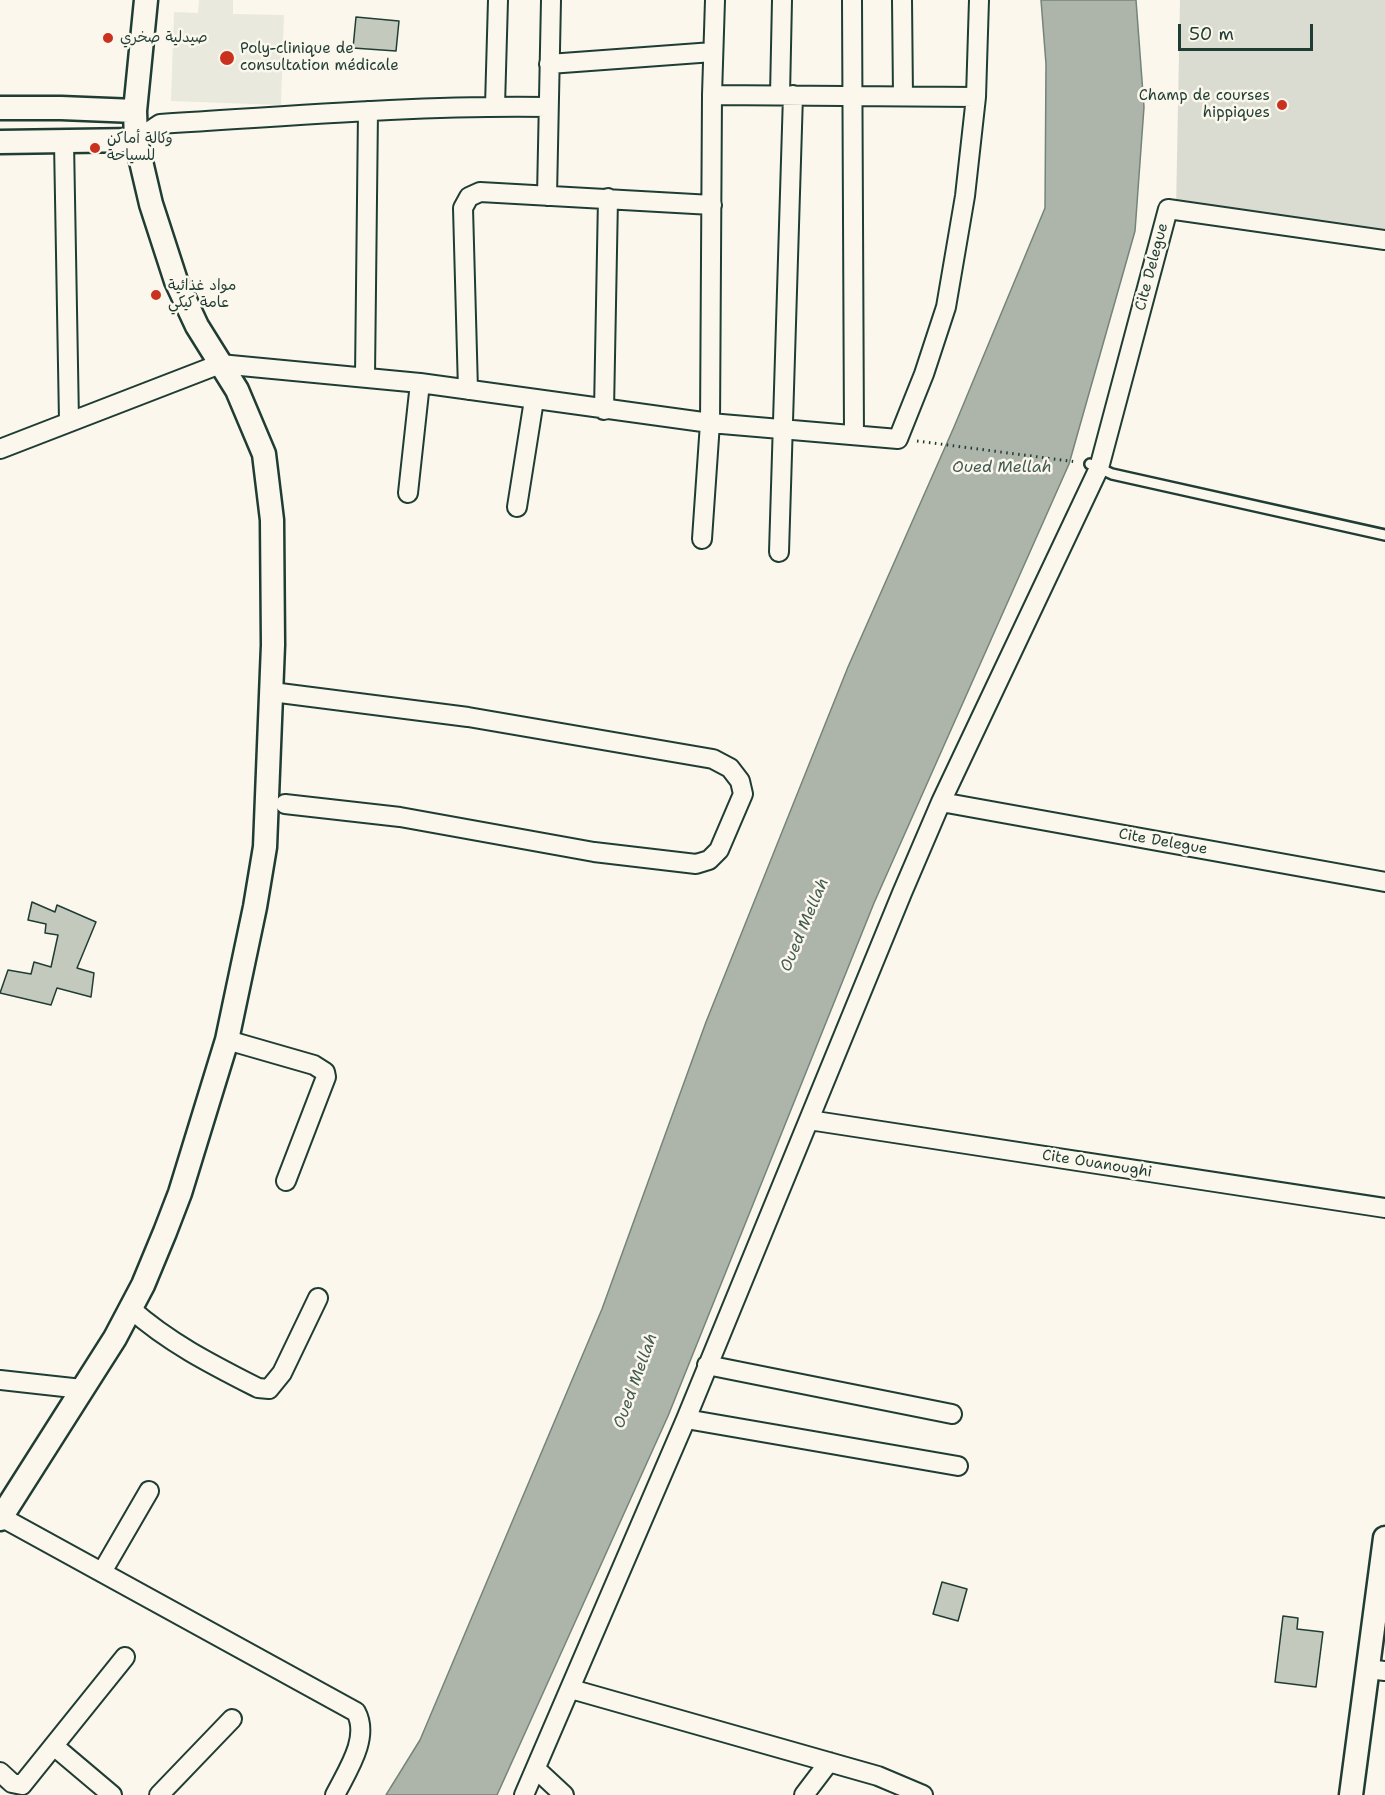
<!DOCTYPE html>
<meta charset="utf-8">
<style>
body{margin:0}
#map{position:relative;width:1385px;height:1795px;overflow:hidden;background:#fbf7ec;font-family:"Shantell Sans",sans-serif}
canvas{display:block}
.scale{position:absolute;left:1178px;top:24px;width:135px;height:27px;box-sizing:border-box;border:3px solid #1f3d34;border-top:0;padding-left:8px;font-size:18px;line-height:21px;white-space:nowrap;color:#1f3d34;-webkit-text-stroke:4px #fbf7ec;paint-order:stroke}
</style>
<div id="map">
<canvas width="1385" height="1795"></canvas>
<div class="scale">50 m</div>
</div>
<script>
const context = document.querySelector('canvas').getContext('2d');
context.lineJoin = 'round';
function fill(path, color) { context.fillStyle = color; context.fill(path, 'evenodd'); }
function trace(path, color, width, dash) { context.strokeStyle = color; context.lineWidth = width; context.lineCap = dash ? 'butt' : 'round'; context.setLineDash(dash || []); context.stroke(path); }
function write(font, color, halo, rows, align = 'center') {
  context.font = font + ' "Shantell Sans","Playpen Sans Arabic",sans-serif'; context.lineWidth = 5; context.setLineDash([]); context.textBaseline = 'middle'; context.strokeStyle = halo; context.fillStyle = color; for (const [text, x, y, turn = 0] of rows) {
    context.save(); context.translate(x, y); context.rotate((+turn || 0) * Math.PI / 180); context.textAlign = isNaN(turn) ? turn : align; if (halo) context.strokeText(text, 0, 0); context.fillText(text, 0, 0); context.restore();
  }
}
const built = new Path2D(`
 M199 0H233V14L284 15 281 105 171 101 174 12 198 13Z`);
const green = new Path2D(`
 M1180 0H1385V240L1176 210Z`);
const water = new Path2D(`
 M1041 0H1136L1144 107 1135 231 1069 464 874 903 668 1416 497 1795H386L420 1740 602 1309 706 1022 848 667 954 427 1045 208 1046 64Z`);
const building = new Path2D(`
 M356 17 399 21 396 51 353 48Z
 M32 902 55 912 57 905 96 922 77 968 94 973 91 997 57 988 51 1005 0 993 8 970 31 974 34 962 51 967 58 935 45 933 46 924 28 920Z
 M942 1582 967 1589 958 1621 933 1614Z
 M1283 1616 1298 1618 1297 1629 1323 1632 1316 1687 1275 1682Z`);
const path = new Path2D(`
 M917 441 1077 462`);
const service = new Path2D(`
 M1090 464 1112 474 1385 535`);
const minor = new Path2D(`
 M852 0 854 435
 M902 0 903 96
 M549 64 713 52
 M712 95 715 0
 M780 95 782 0
 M495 106 498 0
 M136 140 160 124C289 116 418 105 548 107
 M64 142 69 421
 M547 196 551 0
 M365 376 368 111
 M468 390 463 208 469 197 480 192 712 205
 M604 410 608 198
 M0 449 220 364 420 383 710 423 898 439 924 374 946 307 965 196 976 97 979 0
 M408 493 420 383
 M517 507 534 400
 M702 539 710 423 712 95 976 97
 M779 552 793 95
 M272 692 468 717 713 759 730 768 740 781 743 794 719 850 709 860 696 864 594 852 400 817 285 804
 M941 802 1385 882
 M227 1040 314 1065 325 1072 326 1077 286 1181
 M809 1120 1385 1208
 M131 1309C169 1343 213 1365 258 1388L269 1389 282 1373 318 1298
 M707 1365 952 1414
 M0 1380 82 1389
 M686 1419 958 1466
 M1 1517 356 1712C370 1738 347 1771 335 1795
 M102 1572 149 1491
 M1368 1669 1385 1671
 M571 1689 878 1776 923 1795
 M54 1746 112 1795
 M536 1769 564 1795
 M0 1772 12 1783 22 1785 125 1657
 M159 1795 232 1719
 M524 1795 686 1419 902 893 941 802 1099 468 1168 209 1385 240
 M804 1795 829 1762`);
const tertiary = new Path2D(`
 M0 108H61L135 111
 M0 142 136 140
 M0 1519 115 1338 143 1285 165 1232 180 1193 227 1040 255 907 265 847 273 645 272 520 264 454 237 390 197 326 176 281 151 204 136 140 135 111 146 0
 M1351 1795 1385 1538`);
const markers = [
 [108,38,6,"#c8321e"],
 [227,58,8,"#c8321e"],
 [1282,105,6,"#c8321e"],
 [95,148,6,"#c8321e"],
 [156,295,6,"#c8321e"]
];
const poiNames = [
 ["صيدلية صخري",120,38],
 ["Poly-clinique de",240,49],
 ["consultation médicale",240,66],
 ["Champ de courses",1270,96,"right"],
 ["hippiques",1270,113,"right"],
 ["وكالة أماكن",107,139],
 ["للسياحة",107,156],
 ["مواد غذائية",168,286],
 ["عامة كيكي",168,303]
];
const streetNames = [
 ["Cite Delegue",1152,267,-75],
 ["Cite Delegue",1163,842,10],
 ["Cite Ouanoughi",1097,1164,9]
];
const waterNames = [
 ["Oued Mellah",1002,468],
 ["Oued Mellah",805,925,-67],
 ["Oued Mellah",636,1381,-70]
];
fill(built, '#eae9de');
fill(green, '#dbdcd1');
fill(water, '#adb4aa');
trace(water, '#74847b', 1.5);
fill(building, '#c4c9be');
trace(building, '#1f3d34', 1.5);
trace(service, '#1f3d34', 14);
trace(minor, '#1f3d34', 22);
trace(tertiary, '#1f3d34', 27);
trace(path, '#1f3d34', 3, [1.5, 4.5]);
trace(service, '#fbf7ec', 9);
trace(minor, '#fbf7ec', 18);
trace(tertiary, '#fbf7ec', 22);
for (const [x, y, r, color] of markers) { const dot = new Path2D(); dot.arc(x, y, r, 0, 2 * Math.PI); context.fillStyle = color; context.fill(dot); trace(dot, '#fbf7ec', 2); }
write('15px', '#1f3d34', '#fbf7ec', poiNames, 'left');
write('15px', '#1f3d34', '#fbf7ec', streetNames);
write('italic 16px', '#425b52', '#fbf7ec', waterNames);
</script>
